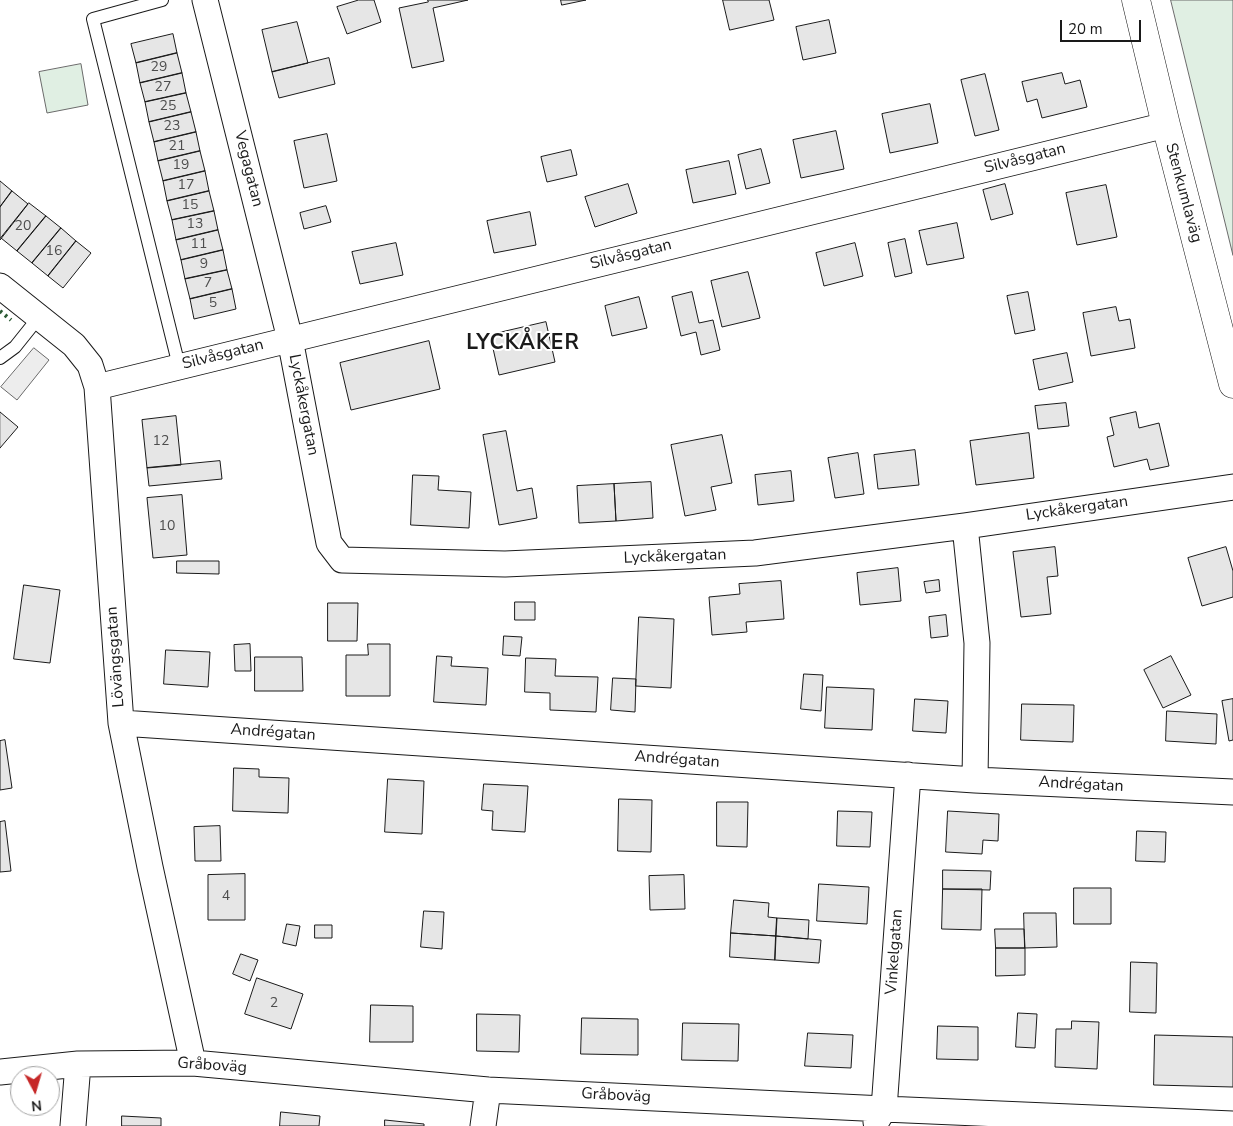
<!DOCTYPE html>
<meta charset="utf-8">
<style>
body{margin:0}
#map{position:relative;width:1233px;height:1126px;overflow:hidden;background:#fff;font-family:"Nunito Sans",sans-serif}
canvas{display:block}
.north{position:absolute;left:10px;top:1066px;width:50px;height:50px;box-sizing:border-box;background:#fff;border:1px solid #a3a3a3;border-radius:50%;rotate:174deg;font-size:14px;font-weight:700;line-height:20px;text-align:center;color:#1a1a1a}
.north::after{content:'';display:block;margin:auto;width:18px;height:22px;background:#c62828;clip-path:polygon(50% 0,100% 100%,50% 72%,0 100%)}
.scale{position:absolute;left:1060px;top:20px;width:81px;height:22px;box-sizing:border-box;border:2px solid #1a1a1a;border-top:0;padding-left:6px;font-size:15px;line-height:18px;white-space:nowrap;color:#1a1a1a;-webkit-text-stroke:4px #fff;paint-order:stroke}
</style>
<div id="map">
<canvas width="1233" height="1126"></canvas>
<div class="north">N</div>
<div class="scale">20 m</div>
</div>
<script>
const context = document.querySelector('canvas').getContext('2d');
context.lineJoin = 'round';
function fill(path, color) { context.fillStyle = color; context.fill(path, 'evenodd'); }
function trace(path, color, width, dash) { context.strokeStyle = color; context.lineWidth = width; context.lineCap = dash ? 'butt' : 'round'; context.setLineDash(dash || []); context.stroke(path); }
function write(font, color, halo, rows, align = 'center') {
  context.font = font + ' "Nunito Sans",sans-serif'; context.lineWidth = 4; context.setLineDash([]); context.textBaseline = 'middle'; context.strokeStyle = halo; context.fillStyle = color; for (const [text, x, y, turn = 0] of rows) {
    context.save(); context.translate(x, y); context.rotate((+turn || 0) * Math.PI / 180); context.textAlign = isNaN(turn) ? turn : align; if (halo) context.strokeText(text, 0, 0); context.fillText(text, 0, 0); context.restore();
  }
}
const green = new Path2D(`
 M1171 0H1233V255Z
 M81 64 88 105 47 113 39 72Z`);
const parking = new Path2D(`
 M34 348 49 360 17 400 1 387Z`);
const building = new Path2D(`
 M359 0H374L381 22 347 34 337 7Z
 M428 0H468L433 8 444 61 412 68 399 8 428 2Z
 M561 0H586L562 5Z
 M723 0H769L774 20 730 30Z
 M829 20 836 53 803 60 796 27Z
 M297 22 308 63 272 72 262 30Z
 M173 34 177 53 136 63 131 44Z
 M177 53 182 73 140 83 136 63Z
 M329 58 335 84 279 98 272 72Z
 M182 73 186 93 145 102 140 83Z
 M1062 73 1065 84 1080 80 1087 107 1042 118 1037 99 1027 102 1022 82Z
 M985 74 999 130 975 136 961 80Z
 M186 93 191 112 149 122 145 102Z
 M930 104 938 143 890 153 882 114Z
 M191 112 196 132 154 142 149 122Z
 M836 131 844 169 801 178 793 140Z
 M196 132 200 151 158 161 154 142Z
 M327 134 337 181 304 188 294 141Z
 M761 149 770 183 746 189 738 155Z
 M571 150 577 175 547 182 541 157Z
 M200 151 205 171 163 181 158 161Z
 M729 161 736 194 693 203 686 170Z
 M205 171 209 191 167 201 163 181Z
 M0 181 12 191 0 207Z
 M628 184 637 213 595 227 585 197Z
 M1005 184 1013 214 991 220 983 190Z
 M1106 185 1117 237 1077 245 1066 193Z
 M12 191 28 204 0 240V207Z
 M209 191 214 211 172 220 167 201Z
 M29 203 46 216 17 251 1 238Z
 M326 206 331 222 304 229 300 213Z
 M214 211 218 230 176 240 172 220Z
 M530 212 536 245 494 253 487 221Z
 M46 216 61 228 32 263 17 251Z
 M957 223 964 258 927 265 919 231Z
 M61 228 76 241 48 276 32 263Z
 M218 230 223 250 181 260 176 240Z
 M905 239 912 273 895 277 888 243Z
 M76 241 91 253 63 288 48 276Z
 M396 243 403 275 360 284 352 252Z
 M855 243 863 276 824 286 816 253Z
 M223 250 227 270 185 279 181 260Z
 M227 270 232 289 190 299 185 279Z
 M748 272 760 318 722 327 711 281Z
 M232 289 236 309 194 319 190 299Z
 M692 292 699 323 713 320 720 350 701 355 696 332 681 336 672 297Z
 M1028 292 1035 330 1015 334 1007 296Z
 M639 297 647 328 612 336 605 306Z
 M1116 307 1119 321 1130 319 1135 348 1091 356 1083 313Z
 M546 322 555 362 499 375 490 335Z
 M429 341 440 389 351 410 340 363Z
 M1067 353 1073 382 1039 390 1033 360Z
 M1066 403 1069 426 1038 429 1035 406Z
 M0 412 18 427 0 448Z
 M1136 412 1139 428 1159 423 1169 466 1150 470 1147 459 1114 467 1107 437 1114 435 1110 418Z
 M176 416 181 465 147 468 142 420Z
 M506 431 517 491 532 488 537 518 499 525 483 435Z
 M1029 433 1034 478 976 485 970 441Z
 M722 435 732 483 711 487 716 510 685 516 671 445Z
 M915 450 919 485 878 489 874 455Z
 M858 453 864 494 835 498 828 458Z
 M220 461 222 479 149 486 147 468Z
 M791 471 794 501 758 505 755 475Z
 M413 475 439 476 438 490 471 492 469 528 411 525Z
 M651 482 653 518 616 521 614 484Z
 M614 484 616 521 579 523 577 486Z
 M182 495 187 555 153 558 147 498Z
 M1055 547 1058 576 1047 577 1051 614 1021 617 1013 552Z
 M1226 547 1233 571V597L1202 606 1188 558Z
 M177 561H219V574L177 573Z
 M898 568 901 601 860 605 857 573Z
 M939 580 940 591 926 593 924 582Z
 M781 581 784 619 746 622 747 632 712 635 709 597 740 594 739 584Z
 M24 585 60 590 50 663 14 659Z
 M515 602H535V620H515Z
 M328 603H358L357 641H328Z
 M946 615 948 636 931 638 929 617Z
 M639 617 674 619 671 688 636 686Z
 M504 636 522 637 520 656 503 655Z
 M250 644 251 671H235L234 645Z
 M368 644H390V696H346V655H368Z
 M166 650 210 652 208 687 164 684Z
 M437 656 452 657 451 666 488 668 486 705 434 702Z
 M1171 656 1191 695 1163 708 1144 670Z
 M255 657H302L303 691H255Z
 M526 658 556 659 555 676 598 677 596 712 550 710V693L525 692Z
 M804 674 823 675 821 711 801 709Z
 M613 678 636 679 635 712 611 710Z
 M827 687 874 689 872 730 825 728Z
 M915 699 948 701 946 733 913 731Z
 M1233 699V740L1229 741 1222 701Z
 M1022 704 1074 705 1073 742 1021 740Z
 M1167 711 1217 714 1216 744 1166 741Z
 M5 740 12 788 0 790V741Z
 M234 768 259 769V777L289 778 288 813 233 811Z
 M388 779 424 781 422 834 385 832Z
 M484 784 528 786 525 832 492 830 493 811 482 810Z
 M619 799 652 800 651 852 618 851Z
 M717 802H748L747 847 717 846Z
 M838 811 872 812 870 847 837 846Z
 M948 811 999 814 998 841 983 840 982 854 946 852Z
 M5 821 11 871 0 872V822Z
 M220 826 221 861H195L194 827Z
 M1137 831 1166 832 1165 862 1136 861Z
 M943 870 991 871 990 890 943 889Z
 M245 874V920H208V875Z
 M684 875 685 909 650 910 649 876Z
 M819 884 869 887 867 924 817 921Z
 M1074 888H1111V924H1074Z
 M943 889H982L981 930 942 929Z
 M734 900 769 903 768 917 777 918 776 936 731 933Z
 M424 911 444 912 442 949 421 947Z
 M1024 913H1056L1057 947 1025 948Z
 M777 918 809 920 808 939 776 936Z
 M287 924 300 926 296 946 283 943Z
 M315 925H332V938H315Z
 M995 929H1024L1025 948H996Z
 M731 933 776 936 775 960 730 957Z
 M776 936 821 940 819 963 775 960Z
 M996 948H1025V975L996 976Z
 M241 954 258 960 250 981 233 974Z
 M1131 962 1157 963 1156 1013 1130 1012Z
 M257 978 303 994 291 1029 245 1014Z
 M371 1005 413 1006V1042H370Z
 M1018 1013 1037 1014 1035 1048 1016 1047Z
 M477 1014 520 1015 519 1052 477 1051Z
 M582 1018 638 1019V1055L581 1054Z
 M1072 1021 1099 1022 1097 1069 1055 1067 1056 1029H1071Z
 M683 1023 739 1024 738 1061 682 1060Z
 M938 1026 978 1027V1060L937 1059Z
 M808 1033 853 1035 851 1068 805 1066Z
 M1155 1035 1233 1037V1087L1154 1085Z
 M281 1112 320 1116 319 1126H280Z
 M122 1116 161 1118V1126H122Z
 M385 1120 424 1124V1126H385Z`);
const lane = new Path2D(`
 M162 0 93 19 179 366
 M0 358 15 347 39 317`);
const street = new Path2D(`
 M205 0 290 339 329 543 342 560 505 564 755 553 965 526 1233 487
 M0 286 74 345 90 365 97 387 121 723 150 867 193 1063
 M97 387 1166 125
 M965 526 977 643 975 780
 M121 723 975 780 1233 792
 M0 1072 78 1064 193 1063 488 1090 884 1109 1233 1124
 M876 1122 884 1109 908 775
 M73 1126 78 1064
 M483 1126 488 1090`);
const secondary = new Path2D(`
 M1136 0 1166 125 1233 384`);
const hedge = new Path2D(`
 M0 311 11 320`);
const numberNames = [
 ["29",159,68],
 ["27",163,88],
 ["25",168,107],
 ["23",172,127],
 ["21",177,147],
 ["19",181,166],
 ["17",186,186],
 ["15",190,206],
 ["13",195,225],
 ["20",23,227],
 ["11",199,245],
 ["16",54,252],
 ["9",204,265],
 ["7",208,284],
 ["5",213,304],
 ["12",161,442],
 ["10",167,527],
 ["4",226,897],
 ["2",274,1004]
];
const streetNames = [
 ["Silvåsgatan",1025,159,-14],
 ["Vegagatan",248,169,76],
 ["Stenkumlaväg",1183,193,75],
 ["Silvåsgatan",631,255,-14],
 ["Silvåsgatan",223,355,-14],
 ["Lyckåkergatan",303,405,79],
 ["Lyckåkergatan",1077,509,-8],
 ["Lyckåkergatan",675,557,-2],
 ["Lövängsgatan",116,657,-94],
 ["Andrégatan",273,733,4],
 ["Andrégatan",677,760,4],
 ["Andrégatan",1081,785,3],
 ["Vinkelgatan",895,952,-86],
 ["Gråboväg",212,1066,4],
 ["Gråboväg",616,1096,3]
];
const districtNames = [
 ["LYCKÅKER",523,344]
];
fill(green, '#e0efe3');
trace(green, '#6a6a6a', 1);
fill(parking, '#ededed');
trace(parking, '#6a6a6a', 1);
fill(building, '#e6e6e6');
trace(building, '#1a1a1a', 1);
trace(lane, '#1a1a1a', 14);
trace(street, '#1a1a1a', 27);
trace(secondary, '#1a1a1a', 29);
trace(lane, '#fff', 12);
trace(street, '#fff', 25);
trace(secondary, '#fff', 28);
trace(hedge, '#2b5a34', 4, [2.5, 4]);
write('14px', '#4d4d4d', null, numberNames);
write('16px', '#1a1a1a', '#fff', streetNames);
context.letterSpacing = '1px';
write('bold 21px', '#1a1a1a', '#fff', districtNames);
context.letterSpacing = '0px';
</script>
